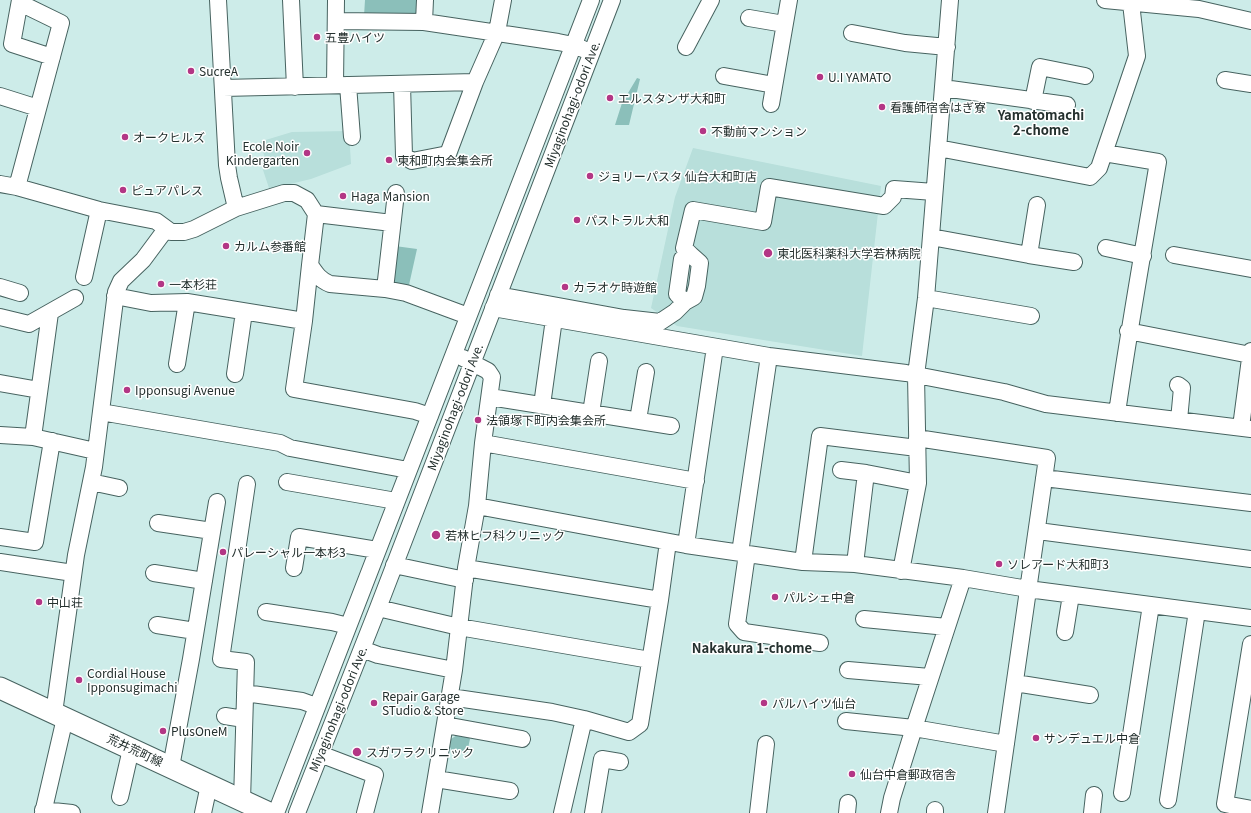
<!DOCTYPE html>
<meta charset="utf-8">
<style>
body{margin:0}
canvas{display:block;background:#cdece9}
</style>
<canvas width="1251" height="813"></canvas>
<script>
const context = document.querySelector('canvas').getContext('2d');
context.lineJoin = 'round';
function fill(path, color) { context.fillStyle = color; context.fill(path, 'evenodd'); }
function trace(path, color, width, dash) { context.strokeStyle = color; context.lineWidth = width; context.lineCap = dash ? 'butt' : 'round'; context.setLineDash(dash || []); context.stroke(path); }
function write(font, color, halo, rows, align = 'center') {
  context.font = font + ' Georgia,"Noto Sans JP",serif'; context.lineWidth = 3; context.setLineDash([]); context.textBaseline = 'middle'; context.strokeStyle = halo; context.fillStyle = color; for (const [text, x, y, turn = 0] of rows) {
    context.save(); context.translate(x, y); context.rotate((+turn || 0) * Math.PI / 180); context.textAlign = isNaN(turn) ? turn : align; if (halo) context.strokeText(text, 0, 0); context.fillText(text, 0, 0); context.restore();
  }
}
const built = new Path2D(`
 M349 131 351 164 311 179 286 185 270 191 262 167 268 165 259 142 292 132Z
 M693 148 881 186 862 356 677 326 651 308 675 197Z`);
const green = new Path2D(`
 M365 0H419V11L413 17 364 16Z
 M637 78 640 79 629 125H615L622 103Z
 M395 246 417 249 409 285 391 282Z
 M457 735 468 736 470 739 467 753 452 751 450 747 451 739Z`);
const minor = new Path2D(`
 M20 0 12 44 52 57
 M218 0 227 165 229 178 236 208
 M291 0 295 87
 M1105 0 1199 9 1251 21
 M749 18 784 24
 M336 21 424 22 558 42 573 45 583 49
 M424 22 425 0
 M852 33 905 43 947 47
 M686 47 711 0
 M724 76 774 85
 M1225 80 1251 84
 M402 84 404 156 412 161 448 154 475 82
 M335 85 336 0
 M348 85 352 137
 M223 88 475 82 497 32 503 0
 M943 88 1067 105
 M0 96 38 108
 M1033 101 1040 67 1085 76
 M771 104 789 0
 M938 148 1090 177 1099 168 1137 56 1131 3 1132 0
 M1104 153 1158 162C1144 246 1129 329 1117 413
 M0 184 17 187 99 210 156 221 171 232H184L194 229 236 208 284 193H294L307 200 316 214 310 265C316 274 320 280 330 284L385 289 406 293 468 316
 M17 187 61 23 20 3
 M316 214 392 223
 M931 237 1029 255 1037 205
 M1106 248 1143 256
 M691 255 684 248 693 210 763 222 769 187 884 206 893 197 894 189 934 192
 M1029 255 1074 262
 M1174 255 1251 269
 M310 265 304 321 294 389 415 411 430 416
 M84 277 99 210
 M0 287 20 293
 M385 289 396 193
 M498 295 624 318 660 322 675 312 685 302 694 297 697 286 700 263 691 255 682 259 677 294 685 302
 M115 296 151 303 187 302 304 321
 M926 298 1031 316
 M493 308 769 356 906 373 1004 392 1046 404 1251 429
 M0 317 29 324 75 298
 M1128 331 1250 355
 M177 364 187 302
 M235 374 244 312
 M0 383 39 390
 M1178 385 1182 388 1179 420
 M490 397 671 426
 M542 405 554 319
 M101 412 280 443 290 448 408 470
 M591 413 599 361
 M638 420 646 372
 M1241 427 1251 351
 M0 435 33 437 95 451
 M33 437 50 313
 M917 438 1047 458 996 813
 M483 443 696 481
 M841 470 866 473 918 483
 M1044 478 1251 503
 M91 482 119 488
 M287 482 396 501
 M477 506 686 545 803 562 855 564 963 578 1028 589 1251 618
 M158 523 212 531
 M1038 531 1251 559
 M0 537 35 542 52 441
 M686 545 715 347
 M740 553 769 356
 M747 554 737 624 744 632 820 643
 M0 562 73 573
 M803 562 820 436 917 448
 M855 564 866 473
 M394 565 465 580
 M294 568 299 537 377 550
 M466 568 660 600
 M901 571 918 483 916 375 926 298 950 0
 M154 573 204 581
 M378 608 459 627 650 660
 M266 612 332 622 348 626
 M864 619 947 627
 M157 625 195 631
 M1065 632 1071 595
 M1251 644 1225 804 1251 809
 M362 649 378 655 454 670
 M848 670 930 677
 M1015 683 1090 695
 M245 693 302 701 316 706
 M450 697 552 712 584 719 629 732 640 724 660 600 668 542
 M54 713 76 555 94 467 116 292 121 281 143 260 166 229
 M225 716 244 719
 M846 721 914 728 1006 744
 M445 725 522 739
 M320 754 375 775 365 813
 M171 767 191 659 217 502
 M436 779 510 791
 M1122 793 1151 605
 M120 797 131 749
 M1168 800 1197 611
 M242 801 246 662 221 659 247 484
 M43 810 72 813
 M43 813 65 718
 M203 813 209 785
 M276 813 591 0
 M297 813 378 608 612 0
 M430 813 454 670 466 568 477 506 483 443 492 377 488 371 463 358
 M562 813 584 719
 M593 813 602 759 620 762
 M758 813 766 744
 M847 813 848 803
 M889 813 892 798 914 728 963 578
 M935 813V810
 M1092 813 1094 795`);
const major = new Path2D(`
 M0 688 269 813`);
const markers = [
 [317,37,4,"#b33685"],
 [191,71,4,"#b33685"],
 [820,77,4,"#b33685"],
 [610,98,4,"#b33685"],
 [882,107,4,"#b33685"],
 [703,131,4,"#b33685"],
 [125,137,4,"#b33685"],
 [307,153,4,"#b33685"],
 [389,160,4,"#b33685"],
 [590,176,4,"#b33685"],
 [123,190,4,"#b33685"],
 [343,196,4,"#b33685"],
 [577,220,4,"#b33685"],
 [226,246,4,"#b33685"],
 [768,253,5,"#b33685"],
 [161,284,4,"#b33685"],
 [565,287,4,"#b33685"],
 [127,390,4,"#b33685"],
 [478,420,4,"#b33685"],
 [436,535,5,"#b33685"],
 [223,552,4,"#b33685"],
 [999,564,4,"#b33685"],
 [775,597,4,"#b33685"],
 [39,602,4,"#b33685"],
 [79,680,4,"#b33685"],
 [374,703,4,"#b33685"],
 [764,703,4,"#b33685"],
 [163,731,4,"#b33685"],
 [1036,738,4,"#b33685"],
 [357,752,5,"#b33685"],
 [852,774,4,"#b33685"]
];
const poiNames = [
 ["五豊ハイツ",325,37],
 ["SucreA",199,71],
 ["U.I YAMATO",828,77],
 ["エルスタンザ大和町",618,98],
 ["看護師宿舎はぎ寮",890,107],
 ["不動前マンション",711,131],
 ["オークヒルズ",133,137],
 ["Ecole Noir",299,146,"right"],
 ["Kindergarten",299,160,"right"],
 ["東和町内会集会所",397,160],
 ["ジョリーパスタ 仙台大和町店",598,176],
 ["ピュアパレス",131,190],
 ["Haga Mansion",351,196],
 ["パストラル大和",585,220],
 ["カルム参番館",234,246],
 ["東北医科薬科大学若林病院",777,253],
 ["一本杉荘",169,284],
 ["カラオケ時遊館",573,287],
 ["Ipponsugi Avenue",135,390],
 ["法領塚下町内会集会所",486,420],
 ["若林ヒフ科クリニック",445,535],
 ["パレーシャル一本杉3",231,552],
 ["ソレアード大和町3",1007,564],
 ["パルシェ中倉",783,597],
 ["中山荘",47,602],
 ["Cordial House",87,673],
 ["Ipponsugimachi",87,687],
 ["Repair Garage",382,696],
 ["STudio & Store",382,710],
 ["パルハイツ仙台",772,703],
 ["PlusOneM",171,731],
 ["サンデュエル中倉",1044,738],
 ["スガワラクリニック",366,752],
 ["仙台中倉郵政宿舎",860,774]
];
const streetNames = [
 ["Miyaginohagi-odori Ave.",572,104,-69],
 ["Miyaginohagi-odori Ave.",455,407,-69],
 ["Miyaginohagi-odori Ave.",338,709,-68],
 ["荒井荒町線",135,750,25]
];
const neighbourhoodNames = [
 ["Yamatomachi",1041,115],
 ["2-chome",1041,130],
 ["Nakakura 1-chome",752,648]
];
fill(built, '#b8dfdb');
fill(green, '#8bbfba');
trace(minor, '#476360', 18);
trace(major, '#476360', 23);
trace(minor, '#fff', 16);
trace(major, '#fff', 21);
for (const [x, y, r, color] of markers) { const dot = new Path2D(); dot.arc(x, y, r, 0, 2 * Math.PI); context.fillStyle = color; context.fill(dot); trace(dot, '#fff', 1.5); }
write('12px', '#24302e', '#fff', poiNames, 'left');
write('12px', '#24302e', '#fff', streetNames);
write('bold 13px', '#24302e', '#fff', neighbourhoodNames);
</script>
